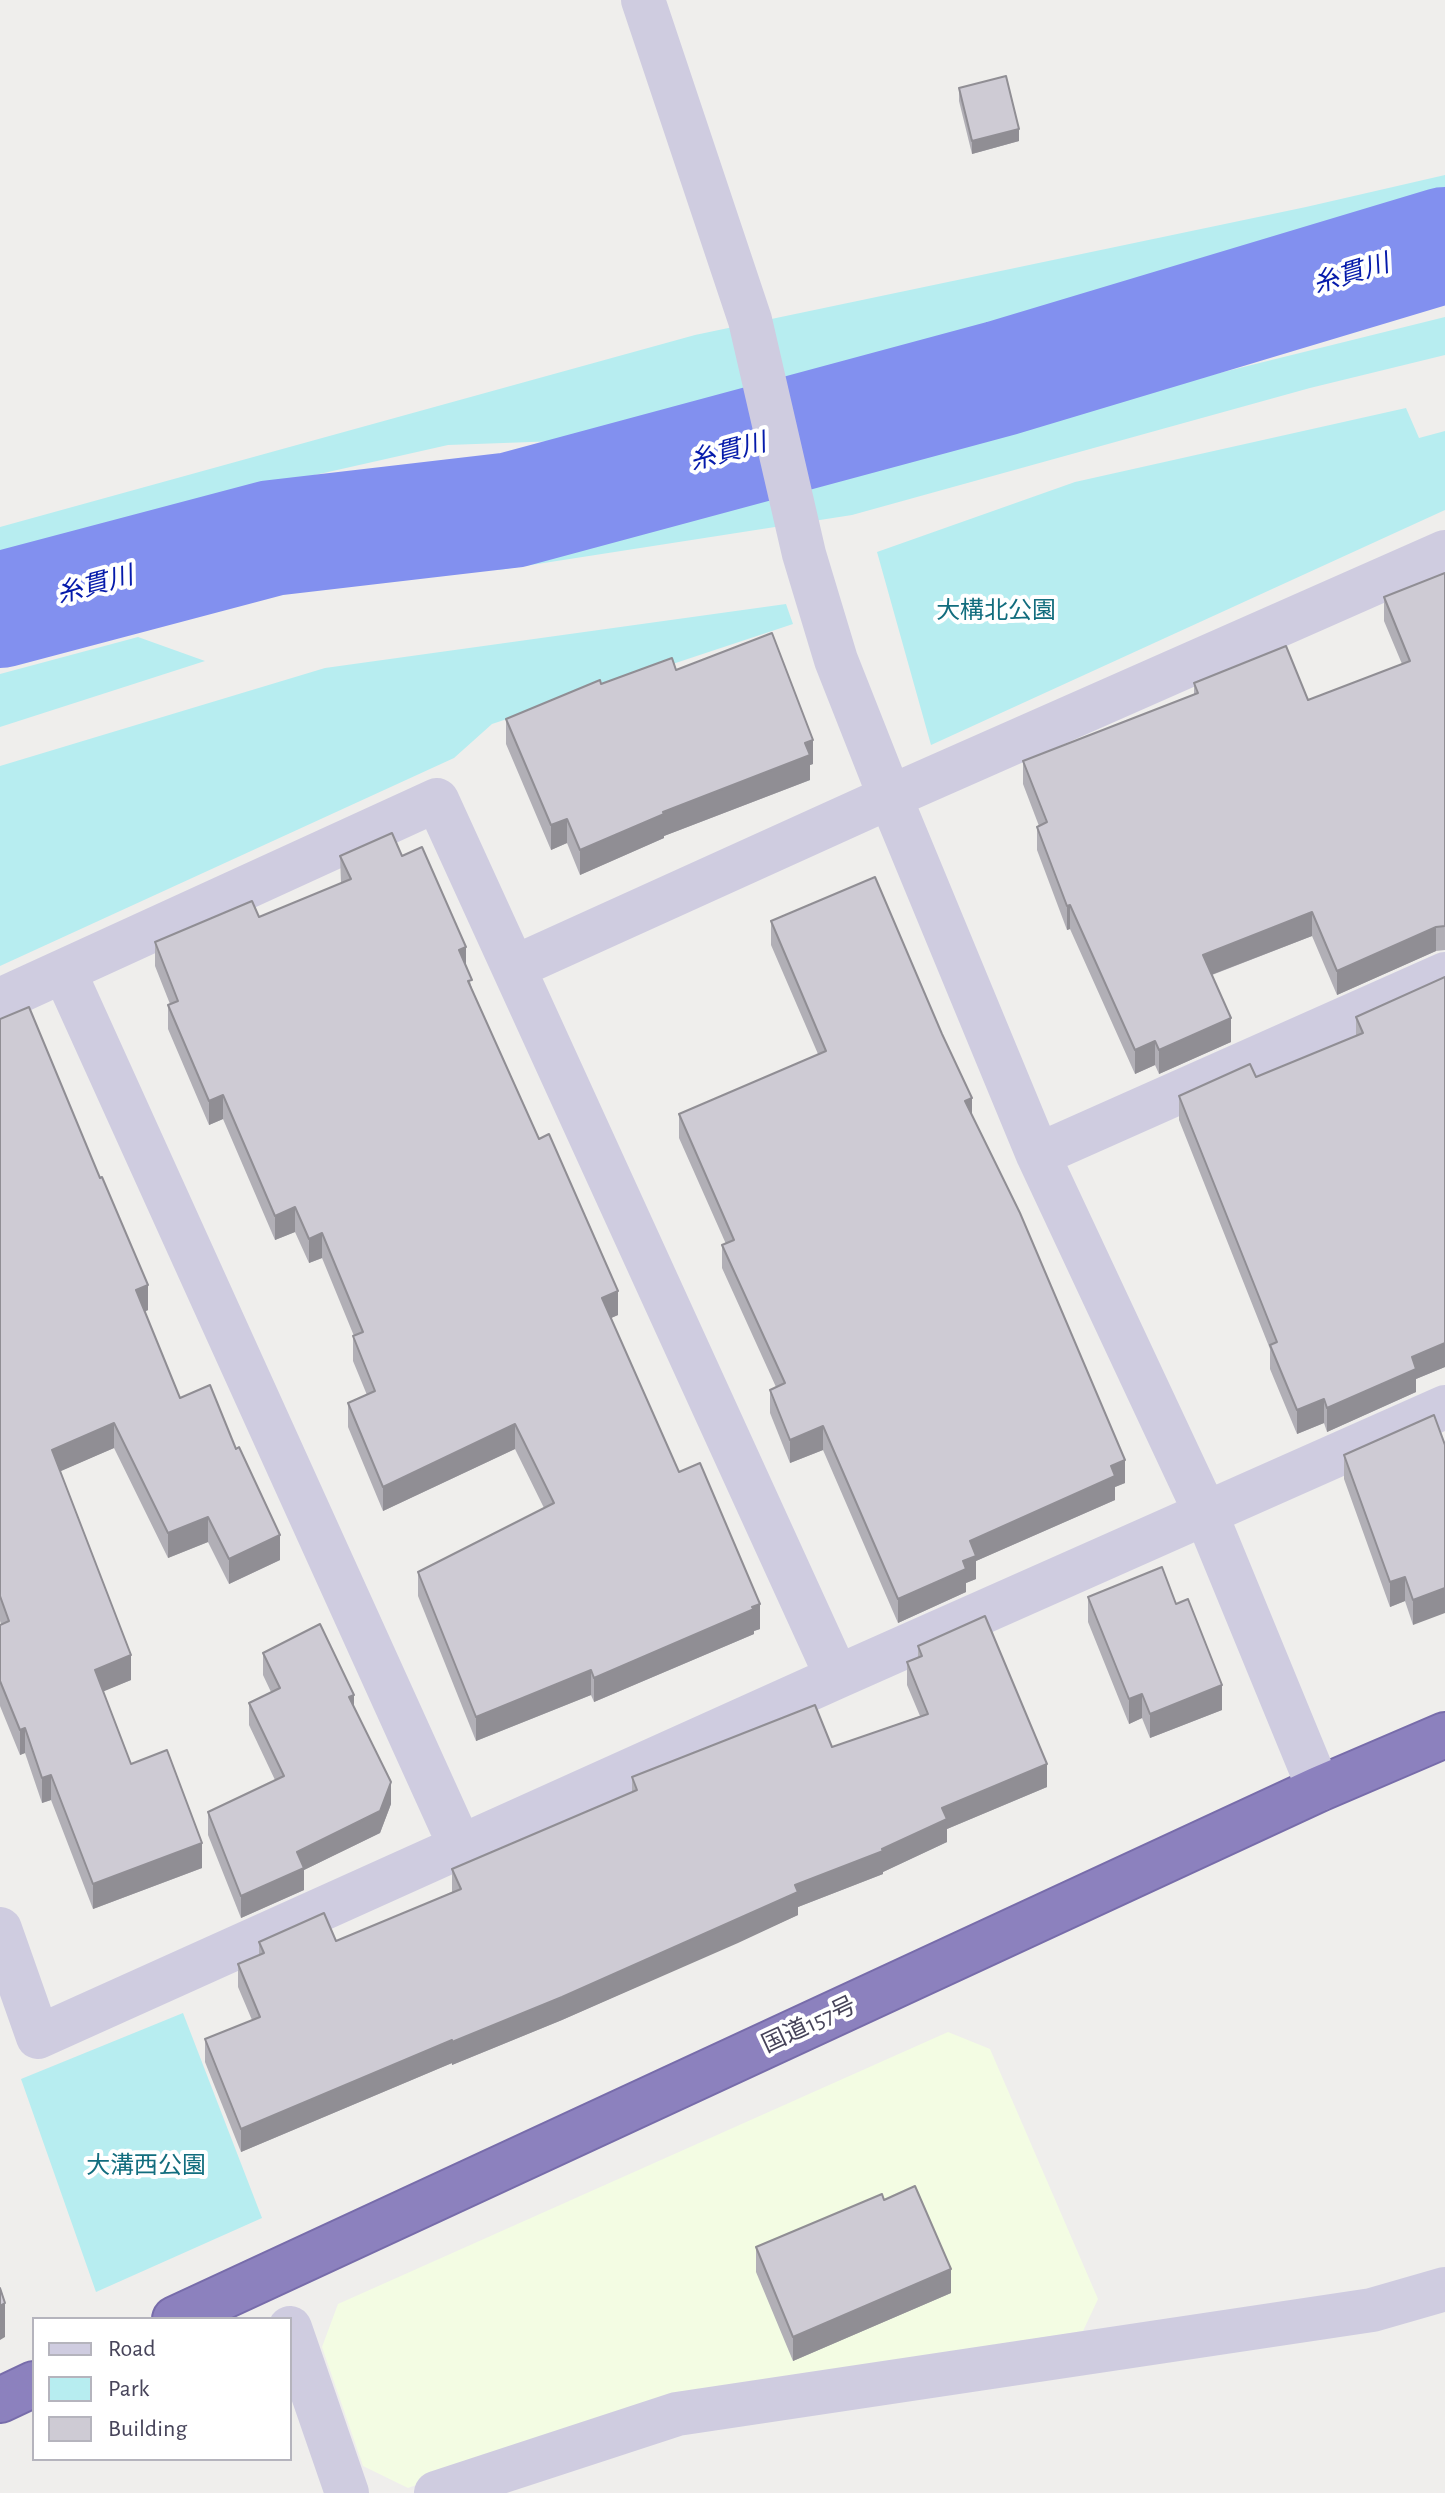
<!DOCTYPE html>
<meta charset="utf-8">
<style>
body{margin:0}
#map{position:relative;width:1445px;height:2493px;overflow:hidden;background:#efeeec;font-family:"Alegreya Sans",sans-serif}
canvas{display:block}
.legend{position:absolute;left:32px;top:2317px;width:260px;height:144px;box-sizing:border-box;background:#fff;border:2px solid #b5b4bd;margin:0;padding:10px 14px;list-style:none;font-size:24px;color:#47445a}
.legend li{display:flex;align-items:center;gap:16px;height:40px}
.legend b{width:40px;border:2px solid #b5b4bd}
</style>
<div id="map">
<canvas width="1445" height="2493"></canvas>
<ul class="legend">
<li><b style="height:10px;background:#cfcce0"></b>Road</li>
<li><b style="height:22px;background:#b7edf0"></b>Park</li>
<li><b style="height:22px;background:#cecbd4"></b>Building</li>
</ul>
</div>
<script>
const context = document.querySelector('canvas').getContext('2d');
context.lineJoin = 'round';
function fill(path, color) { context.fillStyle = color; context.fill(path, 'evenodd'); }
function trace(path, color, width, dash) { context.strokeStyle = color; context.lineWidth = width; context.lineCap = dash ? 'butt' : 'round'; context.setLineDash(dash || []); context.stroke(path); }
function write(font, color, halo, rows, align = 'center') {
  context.font = font + ' "Alegreya Sans","Noto Sans JP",sans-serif'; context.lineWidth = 8; context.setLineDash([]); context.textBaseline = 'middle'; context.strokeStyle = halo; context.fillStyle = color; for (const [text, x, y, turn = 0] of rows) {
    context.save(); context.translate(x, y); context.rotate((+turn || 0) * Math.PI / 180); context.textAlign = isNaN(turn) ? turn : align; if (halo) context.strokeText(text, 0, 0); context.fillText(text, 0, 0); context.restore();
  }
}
const commercial = new Path2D(`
 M948 2032 990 2049 1098 2299 1083 2331 668 2396 408 2488 363 2466 322 2347 338 2304Z`);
const green = new Path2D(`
 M1445 175V212L1103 311 559 441 448 445 235 493 0 567V527L695 335 1306 207Z
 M1445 317V355L1310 388 852 515 499 570 467 535 699 502Z
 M1406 408 1419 438 1445 431V510L931 745 877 552 1075 482Z
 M786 604 793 624 492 724 454 758 0 966V766L325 668Z
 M138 637 205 661 0 727V674Z
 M183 2013 262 2218 96 2292 21 2079Z`);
const river = new Path2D(`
 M0 610 272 538 512 510 1002 378 1445 245`);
const street = new Path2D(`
 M643 0 750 320 804 554 836 660 890 797 1038 1155 1206 1514 1319 1789
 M515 967 890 797 1445 552
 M64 971 460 1846
 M0 1000 437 800 837 1677
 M1038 1155 1445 974
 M0 1929 38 2037 837 1677 1445 1407
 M290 2328 347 2493
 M436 2493 677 2414 1372 2310 1445 2289`);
const highway = new Path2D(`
 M175 2319 1319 1789 1445 1735
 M0 2400 34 2384`);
const wall = new Path2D(`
 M959 88 1019 141 972 154 959 101Z
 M1445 573V950L1436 951 1337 995 1312 936 1212 975 1231 1042 1159 1074 1155 1065 1135 1074 1070 929 1067 930 1037 850V827L1039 826 1023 784V761L1194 695V683L1308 700 1402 664 1384 621V597Z
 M676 670 813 764 810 765V780L664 836V838L580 875 567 843 551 850 506 744V719Z
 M340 856H402L466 966 472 989 618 1315 611 1318 679 1472 760 1629 754 1631V1634L594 1702 591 1695 476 1741 418 1596V1572L544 1508 515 1449 383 1511 348 1427V1403L367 1395 353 1361V1336H354L322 1258 309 1263 295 1232 275 1240 223 1119 209 1125 168 1029V1005L170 1004 155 966V942L259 917 341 883Z
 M771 921 972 1115 1125 1483 1115 1487V1500L976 1561V1579L966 1583V1592L898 1623 823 1450 790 1463 770 1413V1390L776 1387 722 1268V1245L726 1244 679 1138V1114L818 1054 771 945Z
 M1445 977V1367L1416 1379V1392L1327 1432 1324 1423 1297 1434 1270 1369V1349L1179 1120V1096L1256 1077 1356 1036V1017Z
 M0 1019 148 1310 145 1312 180 1398 280 1560 229 1584 208 1542 168 1558 114 1448 60 1471 131 1680 103 1691 131 1764 202 1868 93 1909 51 1800 42 1803 25 1753 20 1755 0 1706V1625L1 1624 0 1621Z
 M1434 1415 1413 1625 1405 1601 1390 1607 1344 1479V1455Z
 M1088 1597 1176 1604 1222 1710 1150 1738 1142 1718 1129 1724 1088 1622Z
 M918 1646 1047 1787 947 1829V1842L883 1872V1874L798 1907V1915L562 2020 452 2065V2063L241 2152 205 2062V2039L252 2020 238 1987V1964L259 1955V1942L336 1941 452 1893V1869L632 1792V1777L832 1747 920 1716 907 1685V1662L918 1658Z
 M263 1653 354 1709 391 1804 380 1833 304 1870V1890L241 1918 208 1835V1812L275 1780 249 1725V1703L271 1692 263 1675Z
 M756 2247 951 2293 793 2361 756 2272Z`);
const shadedWall = new Path2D(`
 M1019 129V141L972 154V141Z
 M813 740V764L810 765V780L664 836V838L580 875V850Z
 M567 819V843L551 850V825Z
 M1070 905V929L1067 930V906Z
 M1312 912V936L1203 978V955Z
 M1436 927V951L1337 995V971Z
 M466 947V972L459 950Z
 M1231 1018V1042L1159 1074V1050Z
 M1155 1041V1065L1135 1074V1050Z
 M223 1095V1119L209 1125V1101Z
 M972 1098V1121L965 1101Z
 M295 1207V1232L275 1240V1216Z
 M322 1233V1258L309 1263V1239Z
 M148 1285V1310L136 1315V1290Z
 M618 1291V1315L602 1322V1298Z
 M1445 1343V1367L1416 1379V1392L1327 1432V1408L1412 1357Z
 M1324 1399V1423L1297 1434V1410Z
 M114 1423V1448L52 1475V1450Z
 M515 1424V1449L383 1511V1487Z
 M823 1426V1450L790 1463V1440Z
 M1125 1460V1483L1115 1487V1500L976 1561V1579L966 1583V1592L898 1623V1599L963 1561 970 1541 1111 1466Z
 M208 1517V1542L168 1558V1533Z
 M280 1535V1560L229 1584V1559Z
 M1405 1577V1601L1390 1607V1582Z
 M1445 1588V1613L1413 1625V1600Z
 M760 1604V1629L754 1631V1634L594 1702V1678Z
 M131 1655V1680L95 1695V1670Z
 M591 1670V1695L476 1741V1717Z
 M1222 1685V1710L1150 1738V1714Z
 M1142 1694V1718L1129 1724V1699Z
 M354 1695V1717L349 1697Z
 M25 1728V1753L20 1755V1730Z
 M1047 1764V1787L947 1829V1842L883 1872V1874L798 1907V1915L738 1943 562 2020 452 2065V2042L795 1885 882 1849 942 1808Z
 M51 1775V1800L42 1803V1778Z
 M391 1782V1804L380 1833 304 1870V1890L241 1918V1896L297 1852Z
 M202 1843V1868L93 1909V1884Z
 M452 2040V2063L241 2152V2129Z
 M951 2269V2293L793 2361V2337Z
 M5 2303V2337L0 2340V2306Z`);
const building = new Path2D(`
 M1006 76 1019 129 972 141 959 88Z
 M1445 573V926L1436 927 1337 971 1312 912 1203 955 1231 1018 1159 1050 1155 1041 1135 1050 1070 905 1067 906 1037 827 1047 822 1023 761 1198 693 1194 683 1286 646 1308 700 1410 661 1384 597Z
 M772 633 813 740 805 743 810 755 663 812 664 814 580 850 567 819 551 825 506 719 600 680 601 684 672 658 676 670Z
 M392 833 402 856 422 847 466 947 459 950 472 980 468 981 539 1139 549 1134 618 1291 602 1298 679 1472 700 1463 760 1604 752 1607 754 1609 594 1678 591 1670 476 1717 418 1572 554 1503 515 1424 383 1487 348 1403 375 1391 353 1336 363 1332 322 1233 309 1239 295 1207 275 1216 223 1095 209 1101 168 1005 178 1001 155 942 252 901 259 917 351 879 340 856Z
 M875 877 942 1034 972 1098 965 1101 1020 1213 1125 1460 1111 1466 1115 1476 970 1541 976 1556 963 1561 966 1569 898 1599 823 1426 790 1440 770 1390 785 1383 722 1245 734 1240 679 1114 826 1051 771 921Z
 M1445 977V1343L1412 1357 1416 1369 1327 1408 1324 1399 1297 1410 1270 1345 1277 1342 1179 1096 1250 1064 1256 1077 1363 1033 1356 1017Z
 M29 1007 100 1178 102 1177 148 1285 136 1290 180 1398 210 1385 236 1449 239 1447 280 1535 229 1559 208 1517 168 1533 114 1423 52 1450 131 1655 95 1670 131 1764 167 1750 202 1843 93 1884 51 1775 42 1778 25 1728 20 1730 0 1681V1625L9 1621 0 1596V1019Z
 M1434 1415 1445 1445V1588L1413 1600 1405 1577 1390 1582 1344 1455Z
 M1162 1567 1176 1604 1188 1599 1222 1685 1150 1714 1142 1694 1129 1699 1088 1597Z
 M985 1616 1047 1764 942 1808 947 1819 882 1849 883 1851 795 1885 798 1892 562 1997 452 2042V2040L241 2129 205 2039 260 2017 238 1964 264 1953 259 1942 324 1913 336 1941 461 1889 452 1869 637 1790 632 1777 815 1705 832 1747 928 1714 907 1662 922 1656 918 1646Z
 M320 1624 354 1695 349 1697 391 1782 380 1811 297 1852 304 1868 241 1896 208 1812 284 1776 249 1703 280 1688 263 1653Z
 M915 2186 951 2269 793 2337 756 2247 882 2194 884 2200Z
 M0 2288 5 2303 0 2306Z`);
const parkNames = [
 ["大構北公園",996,611],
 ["大溝西公園",146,2166]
];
const streetNames = [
 ["国道157号",809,2025,-25]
];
const waterNames = [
 ["糸貫川",1351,274,-17],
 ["糸貫川",728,452,-15],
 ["糸貫川",95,585,-15]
];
fill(commercial, '#f3fce3');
fill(green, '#b7edf0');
trace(river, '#8290ef', 116);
trace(highway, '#776caa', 48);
trace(street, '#cfcce0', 44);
trace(highway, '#8c81be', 44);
fill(wall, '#b1afb6');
fill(shadedWall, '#908e94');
fill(building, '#cecbd4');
trace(building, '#908e94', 2);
write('24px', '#126d7e', '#fff', parkNames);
write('24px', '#47445a', '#fff', streetNames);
write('italic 26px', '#061bab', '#fff', waterNames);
</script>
